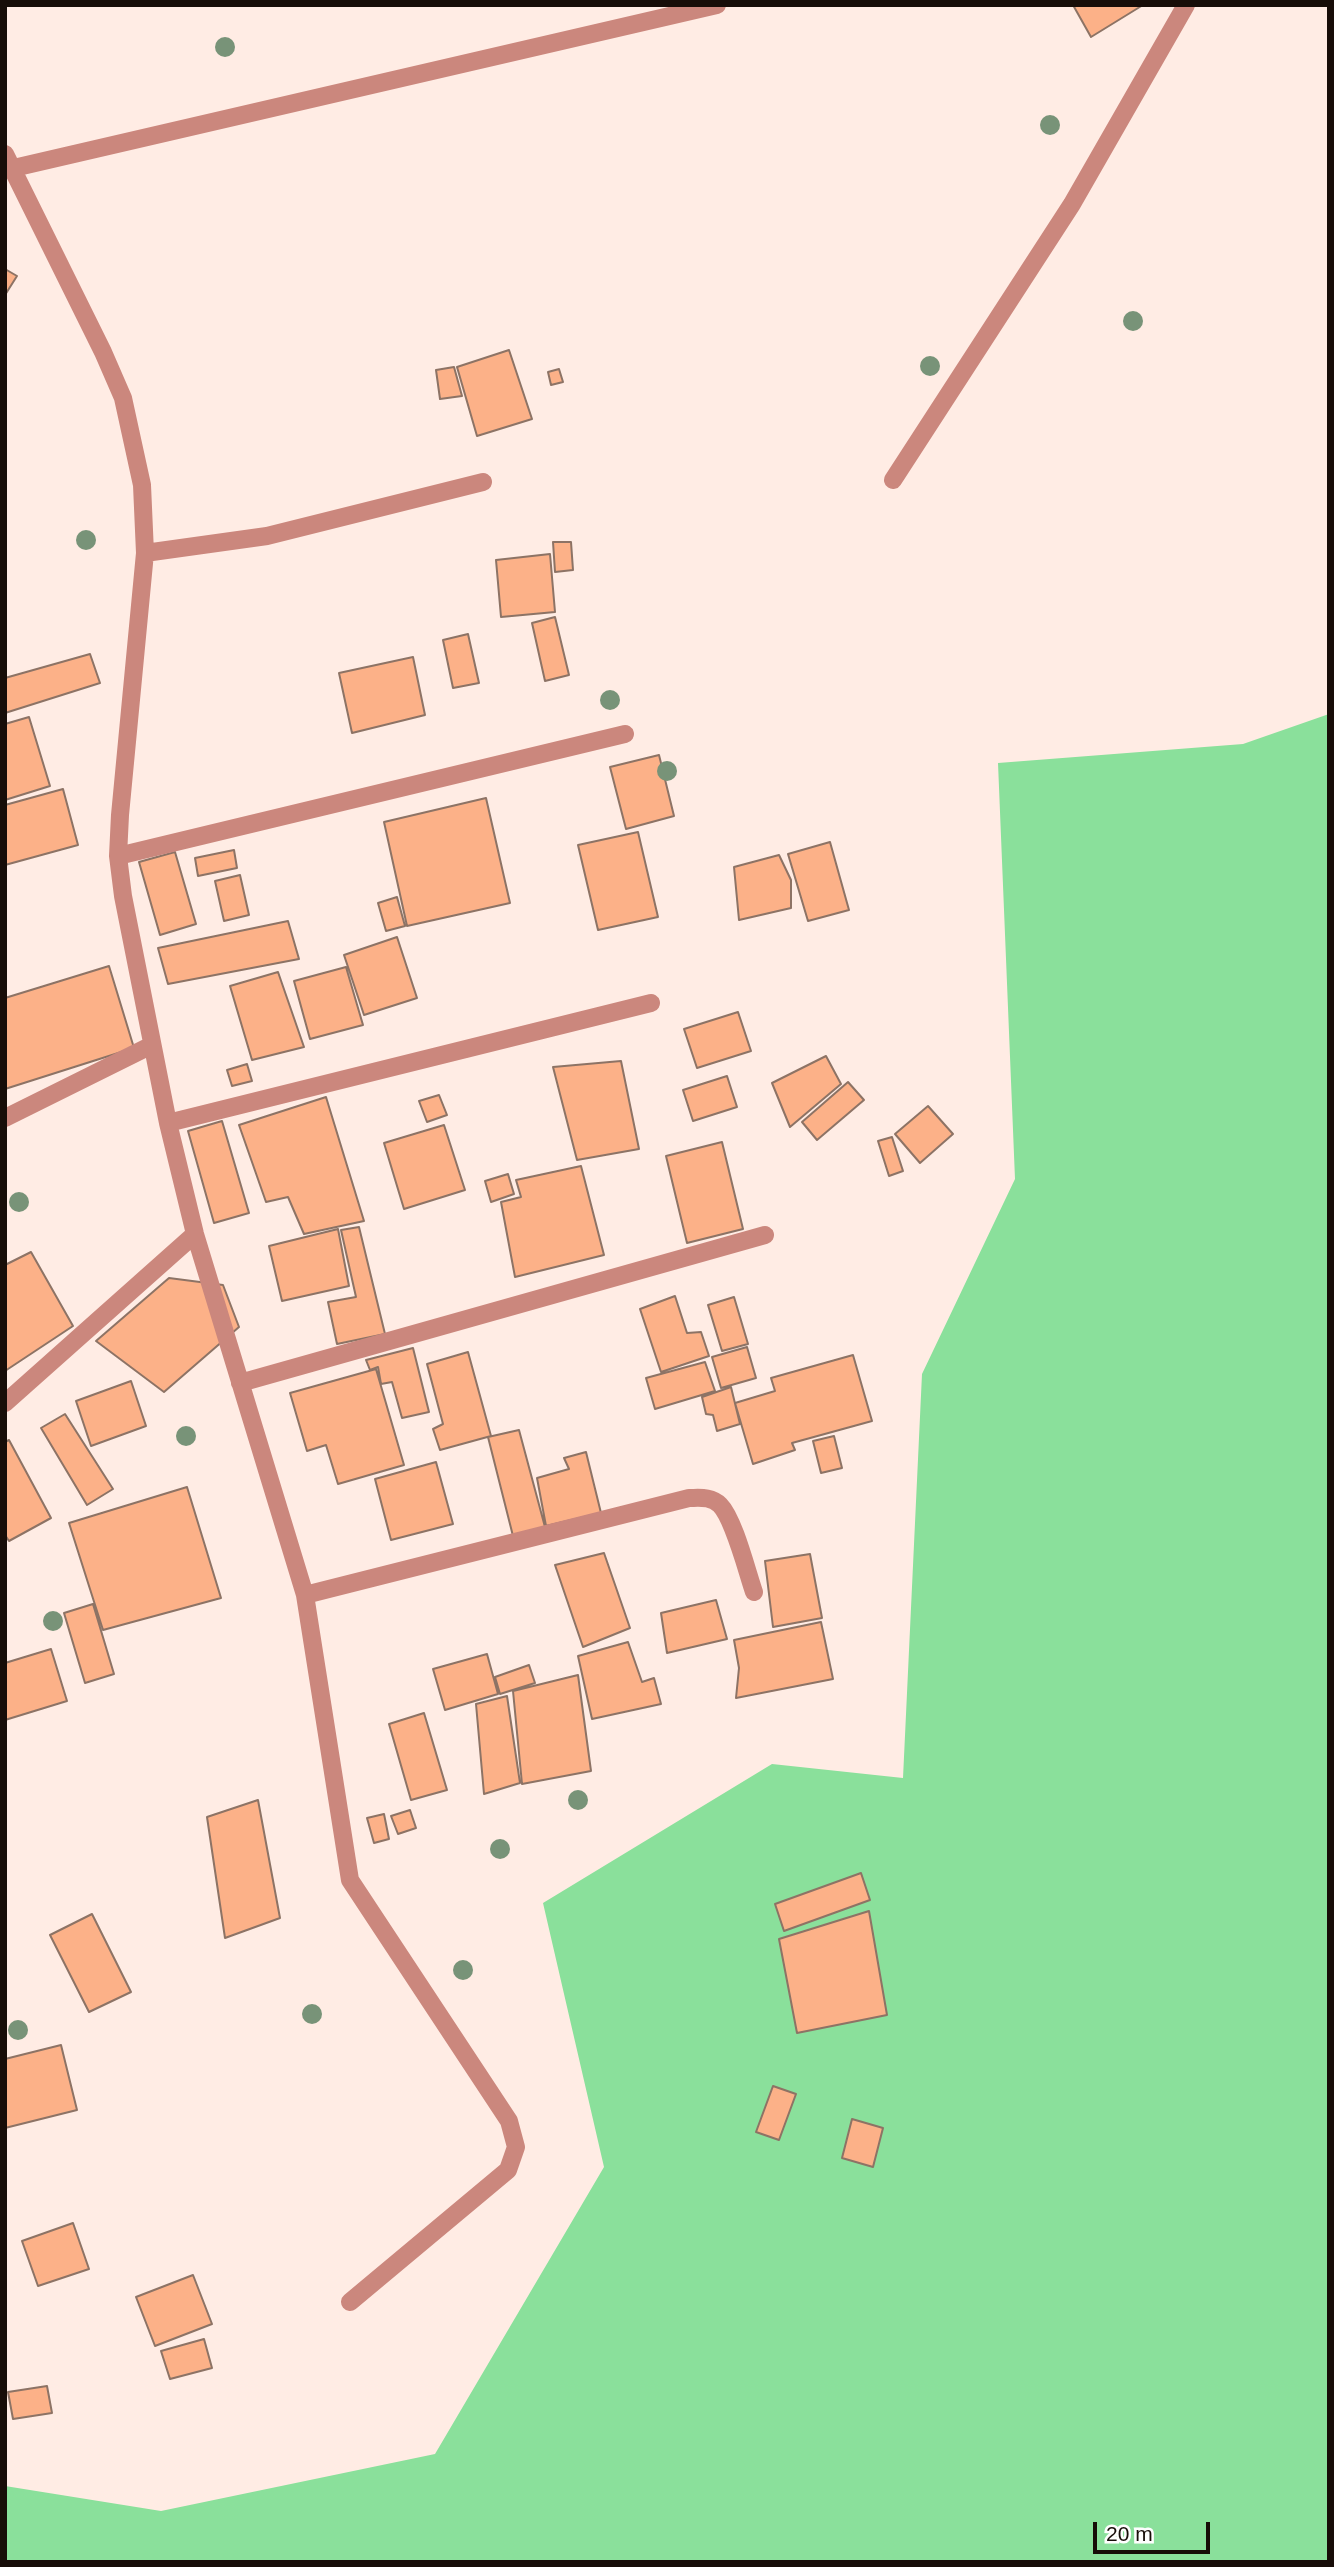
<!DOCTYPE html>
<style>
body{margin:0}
#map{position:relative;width:1334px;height:2567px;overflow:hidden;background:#ffece4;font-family:Arial,sans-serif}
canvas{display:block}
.frame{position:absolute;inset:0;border:7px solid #170d08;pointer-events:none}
.scale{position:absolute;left:1093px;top:2522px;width:117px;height:32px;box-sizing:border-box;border:4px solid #170d08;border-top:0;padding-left:9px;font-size:21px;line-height:24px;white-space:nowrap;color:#170d08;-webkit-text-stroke:5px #fefefe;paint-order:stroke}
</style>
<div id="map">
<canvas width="1334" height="2567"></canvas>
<div class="frame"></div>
<div class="scale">20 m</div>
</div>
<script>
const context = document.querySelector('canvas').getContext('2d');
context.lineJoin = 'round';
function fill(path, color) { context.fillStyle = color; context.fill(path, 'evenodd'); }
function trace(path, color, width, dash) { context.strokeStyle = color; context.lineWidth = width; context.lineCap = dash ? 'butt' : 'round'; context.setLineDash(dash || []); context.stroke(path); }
const green = new Path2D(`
 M1329 714V2562H5V2486L161 2511 435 2454 604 2167 543 1903 772 1764 903 1778 922 1374 1015 1179 998 763 1243 744Z`);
const building = new Path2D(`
 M1073 5H1143L1091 37Z
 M5 269 17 276 5 295Z
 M509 350 532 419 477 436 457 367Z
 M454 367 462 396 440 399 436 370Z
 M559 369 563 382 551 385 548 372Z
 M553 542H571L573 570 555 572Z
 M550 554 555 612 501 617 496 560Z
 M555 617 569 675 545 681 532 623Z
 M468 634 479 683 453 688 443 640Z
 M90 654 100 683 5 713V678Z
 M413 657 425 715 352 733 339 673Z
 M29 717 50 786 5 800V724Z
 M659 755 674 816 626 829 610 767Z
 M63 789 78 845 5 865V805Z
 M486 798 510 903 407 926 384 822Z
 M638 832 658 917 598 930 578 845Z
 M830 842 849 910 808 921 788 854Z
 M234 850 237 868 198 876 195 858Z
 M175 852 196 924 160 935 139 862Z
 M779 855 791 880V908L739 920 734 867Z
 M240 875 249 915 224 921 215 881Z
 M397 897 405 926 386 931 378 903Z
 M288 921 299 959 168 984 158 948Z
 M397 937 417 998 364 1015 344 955Z
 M109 966 134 1048 5 1089V998Z
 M346 967 363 1025 310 1039 294 981Z
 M278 972 304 1047 252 1060 230 986Z
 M738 1012 751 1051 697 1068 684 1029Z
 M826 1056 841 1084 790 1127 772 1083Z
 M621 1061 639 1149 577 1160 553 1067Z
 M247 1064 252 1081 232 1086 227 1070Z
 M727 1076 737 1107 693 1121 683 1090Z
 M848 1082 864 1100 817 1140 802 1122Z
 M439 1095 447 1115 427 1122 419 1101Z
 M326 1097 364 1221 304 1234 288 1197 266 1202 239 1125Z
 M928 1106 953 1134 920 1163 895 1134Z
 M222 1121 249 1213 214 1223 188 1131Z
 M444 1125 465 1190 404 1209 384 1143Z
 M892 1137 903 1171 889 1176 878 1141Z
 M722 1142 743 1229 687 1243 666 1156Z
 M581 1166 604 1255 515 1277 501 1202 521 1197 516 1180Z
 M508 1174 514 1194 491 1202 485 1181Z
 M359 1227 385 1334 337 1344 328 1302 356 1297 341 1230Z
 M338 1229 349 1286 282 1301 269 1246Z
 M31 1252 73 1326 5 1371V1265Z
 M169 1278 223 1285 239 1327 164 1392 96 1341Z
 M675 1296 687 1333 701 1332 709 1356 661 1372 640 1309Z
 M734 1297 748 1344 722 1351 708 1305Z
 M747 1347 756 1378 721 1388 712 1357Z
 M413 1348 429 1412 402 1418 392 1382 381 1384 378 1367 370 1370 366 1360Z
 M468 1352 491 1436 440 1450 433 1429 443 1424 427 1364Z
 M853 1355 872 1421 792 1443 795 1450 753 1464 735 1403 775 1391 771 1378Z
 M705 1362 715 1391 655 1409 646 1378Z
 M376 1369 404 1465 338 1484 326 1445 307 1451 290 1393Z
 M131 1381 146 1426 91 1446 76 1401Z
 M731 1387 740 1424 717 1431 713 1415 706 1414 702 1397Z
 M65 1414 113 1489 87 1505 41 1428Z
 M519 1430 545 1527 513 1536 488 1437Z
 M834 1436 842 1468 821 1473 813 1441Z
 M9 1440 51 1518 9 1541 5 1535V1442Z
 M586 1452 601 1513 546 1526 537 1478 569 1469 564 1458Z
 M436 1462 453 1524 391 1540 375 1479Z
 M187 1487 221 1598 103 1630 69 1523Z
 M604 1553 630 1628 583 1647 555 1565Z
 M810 1554 822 1618 773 1627 765 1561Z
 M716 1600 727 1639 667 1653 661 1613Z
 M93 1604 114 1674 85 1683 64 1613Z
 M821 1622 833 1679 736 1698 739 1668 734 1640Z
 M628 1642 642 1682 654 1678 661 1704 592 1719 578 1656Z
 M51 1649 67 1701 5 1720V1663Z
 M487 1654 498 1694 445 1710 433 1669Z
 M529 1665 535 1683 500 1694 495 1677Z
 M578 1675 591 1771 522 1784 513 1691Z
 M507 1696 520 1783 484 1794 476 1704Z
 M424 1713 447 1790 411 1800 389 1724Z
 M258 1800 280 1918 225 1938 207 1817Z
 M410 1810 416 1828 398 1834 391 1816Z
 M384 1814 389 1839 374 1843 367 1818Z
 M861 1873 870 1900 784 1931 775 1904Z
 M869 1911 887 2015 797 2033 779 1939Z
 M92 1914 131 1992 89 2012 50 1935Z
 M61 2045 77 2110 5 2128V2059Z
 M773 2086 796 2094 779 2140 756 2132Z
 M852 2119 883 2128 873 2167 842 2158Z
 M73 2223 89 2269 38 2286 22 2241Z
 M193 2275 212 2324 155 2346 136 2297Z
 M204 2339 212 2368 170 2379 161 2351Z
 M47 2386 52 2413 13 2419 8 2392Z`);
const minor = new Path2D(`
 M5 154 103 352 123 398 142 485 145 553 120 815 118 856 123 896 168 1123 195 1234 305 1595 350 1880 509 2121 516 2147 508 2170 350 2302
 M5 170 717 5
 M893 480 1072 204 1186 5
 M145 553 267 536 483 482
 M118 856 625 734
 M5 1118 152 1045
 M168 1123 651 1003
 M240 1383 765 1235
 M5 1403 195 1234
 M305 1595 689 1498C699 1498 711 1496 720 1505 734 1519 747 1572 754 1592`);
const trees = [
 [225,47],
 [1050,125],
 [1133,321],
 [930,366],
 [86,540],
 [610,700],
 [667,771],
 [19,1202],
 [186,1436],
 [53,1621],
 [578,1800],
 [500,1849],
 [463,1970],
 [312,2014],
 [18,2030]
];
fill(green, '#8ae09b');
fill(building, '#fcb188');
trace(building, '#8d7365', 2);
trace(minor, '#cb877d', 18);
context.fillStyle = '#789378';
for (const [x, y] of trees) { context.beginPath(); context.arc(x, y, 10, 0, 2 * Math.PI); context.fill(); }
</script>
